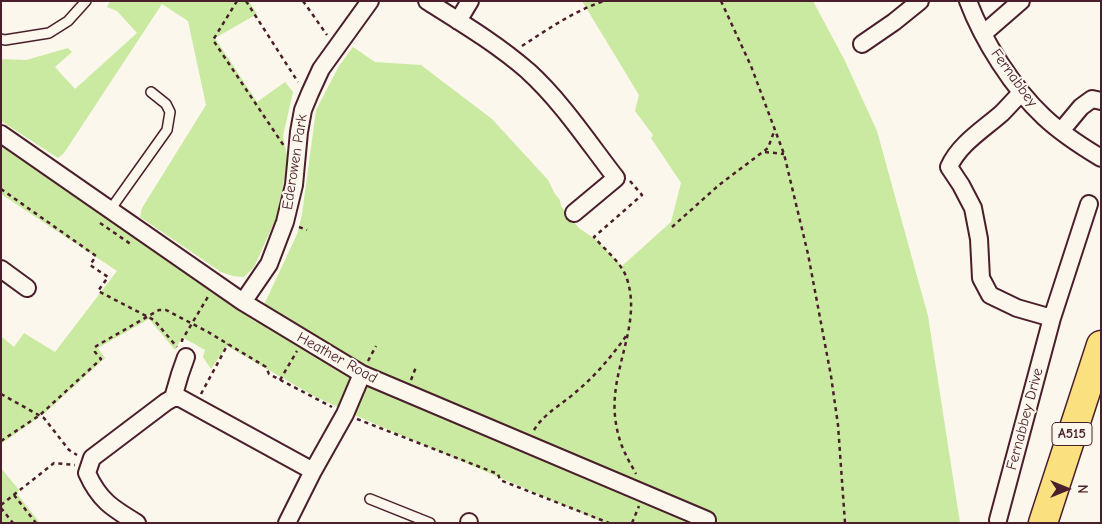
<!DOCTYPE html>
<style>
body{margin:0}
#map{position:relative;width:1102px;height:524px;overflow:hidden;background:#fbf7ec;font-family:"Comic Neue",sans-serif}
canvas{display:block}
.frame{position:absolute;inset:0;border:2px solid #4a1f2b;pointer-events:none}
.north{position:absolute;left:1042px;top:464px;width:50px;height:50px;-webkit-text-stroke:4px #fbf7ec;paint-order:stroke;rotate:90deg;font-size:14px;font-weight:700;line-height:20px;text-align:center;color:#4a1f2b}
.north::after{content:'';display:block;margin:auto;width:18px;height:22px;background:#4a1f2b;clip-path:polygon(50% 0,100% 100%,50% 72%,0 100%)}
</style>
<div id="map">
<canvas width="1102" height="524"></canvas>
<div class="frame"></div>
<div class="north">N</div>
</div>
<script>
const context = document.querySelector('canvas').getContext('2d');
context.lineJoin = 'round';
function fill(path, color) { context.fillStyle = color; context.fill(path, 'evenodd'); }
function trace(path, color, width, dash) { context.strokeStyle = color; context.lineWidth = width; context.lineCap = dash ? 'butt' : 'round'; context.setLineDash(dash || []); context.stroke(path); }
function write(font, color, halo, rows, align = 'center') {
  context.font = font + ' "Comic Neue",sans-serif'; context.lineWidth = 4; context.setLineDash([]); context.textBaseline = 'middle'; context.strokeStyle = halo; context.fillStyle = color; for (const [text, x, y, turn = 0] of rows) {
    context.save(); context.translate(x, y); context.rotate((+turn || 0) * Math.PI / 180); context.textAlign = isNaN(turn) ? turn : align; if (halo) context.strokeText(text, 0, 0); context.fillText(text, 0, 0); context.restore();
  }
}
const green = new Path2D(`
 M110 1H249L257 14 215 38 257 102 285 82 293 92 283 136 288 161 277 216 254 267 244 277 233 276 221 272 140 217 142 208 206 105 188 21 162 4 64 153 58 158 1 121V59L26 60 68 48 72 52 55 67 75 89 137 33 117 11 107 7Z
 M582 1H813L845 61 877 131 928 316 960 523H605L359 417 314 396 227 346 211 369 203 357 205 350 182 337 175 350 149 319 98 348 105 358 46 412 1 444V336L14 347 24 333 55 352 117 271 1 194V143L174 266 256 322 298 232 302 214 316 110 339 66 353 47 375 62 421 65 492 119 548 180 555 194 560 200 561 206 579 228 595 239 622 266 671 222 681 183 651 138 653 135 635 111 639 95Z
 M1 468 19 490 17 494 40 523H1Z`);
const path = new Path2D(`
 M237 1 213 40 284 146
 M246 1 298 82
 M303 1 327 35
 M721 1 751 66 784 154 808 254 831 376 838 425 845 523
 M522 46C548 29 574 11 604 1
 M765 152 784 154
 M630 181 642 195 594 237C605 250 622 263 627 279 640 318 618 357 615 396 613 414 617 437 625 453 628 460 632 466 636 474
 M1 189 96 256 90 265 108 277 98 291 154 320 177 347
 M100 223 132 245
 M299 227 307 230
 M672 227 719 185 768 148 775 129
 M182 342V340L209 295
 M368 361 376 346
 M280 380 297 351
 M411 380 416 367
 M1 394 44 418 69 450 77 455
 M201 394 228 344
 M357 419 498 474 500 480 609 523
 M534 430C544 413 563 404 577 391 596 375 612 356 626 336
 M1 441 40 415 101 359 95 352V347L98 345 159 310H166L208 332 266 367 269 374 332 407
 M14 495 36 523
 M1 505 54 463 75 465
 M1 508 13 523
 M632 523 639 506`);
const service = new Path2D(`
 M1 39 5 40 49 33 68 21 86 1
 M110 210 167 130 170 112 166 104 151 92
 M370 499 430 523`);
const minor = new Path2D(`
 M427 1C462 23 497 44 528 71 562 102 588 142 616 178L574 213
 M968 1C983 41 1013 88 1044 117 1061 133 1081 146 1101 158
 M458 21 470 1
 M983 34 1021 1
 M862 44 894 22 920 1
 M1021 93C1014 100 1008 107 1002 113 984 129 959 144 949 167L961 185 973 208 979 239 981 278 990 295 1017 308 1052 318
 M1061 131 1081 107 1092 99 1101 101
 M1 134 243 302 362 374 707 520
 M1 269 27 288
 M243 302 269 264 285 222 294 185 299 132 303 110 310 93 321 69 370 1
 M173 398 180 374 186 357
 M998 520 1052 318 1089 204
 M137 523C112 508 99 500 87 473L92 458 166 402 173 398H180L313 471
 M287 523 313 471 345 414 362 374
 M469 523V522`);
const trunk = new Path2D(`
 M1043 523 1101 345`);
const shields = [
 [1072,434,40]
];
const shieldNames = [
 ["A515",1072,434]
];
const streetNames = [
 ["Fernabbey",1014,78,54],
 ["Ederowen Park",295,162,-81],
 ["Heather Road",337,358,29],
 ["Fernabbey Drive",1025,419,-75]
];
fill(green, '#cae9a1');
trace(service, '#4a1f2b', 12);
trace(minor, '#4a1f2b', 20);
trace(trunk, '#4a1f2b', 31);
trace(path, '#4a1f2b', 2.5, [4, 4]);
trace(service, '#fbf7ec', 9);
trace(minor, '#fbf7ec', 16);
trace(trunk, '#fbe080', 28);
for (const [x, y, w] of shields) { const box = new Path2D(); box.roundRect(x - w / 2, y - 11.5, w, 23, 4); context.fillStyle = '#fbf7ec'; context.fill(box); trace(box, '#4a1f2b', 1); }
write('bold 14px', '#4a1f2b', null, shieldNames);
write('15px', '#4a1f2b', '#fbf7ec', streetNames);
</script>
